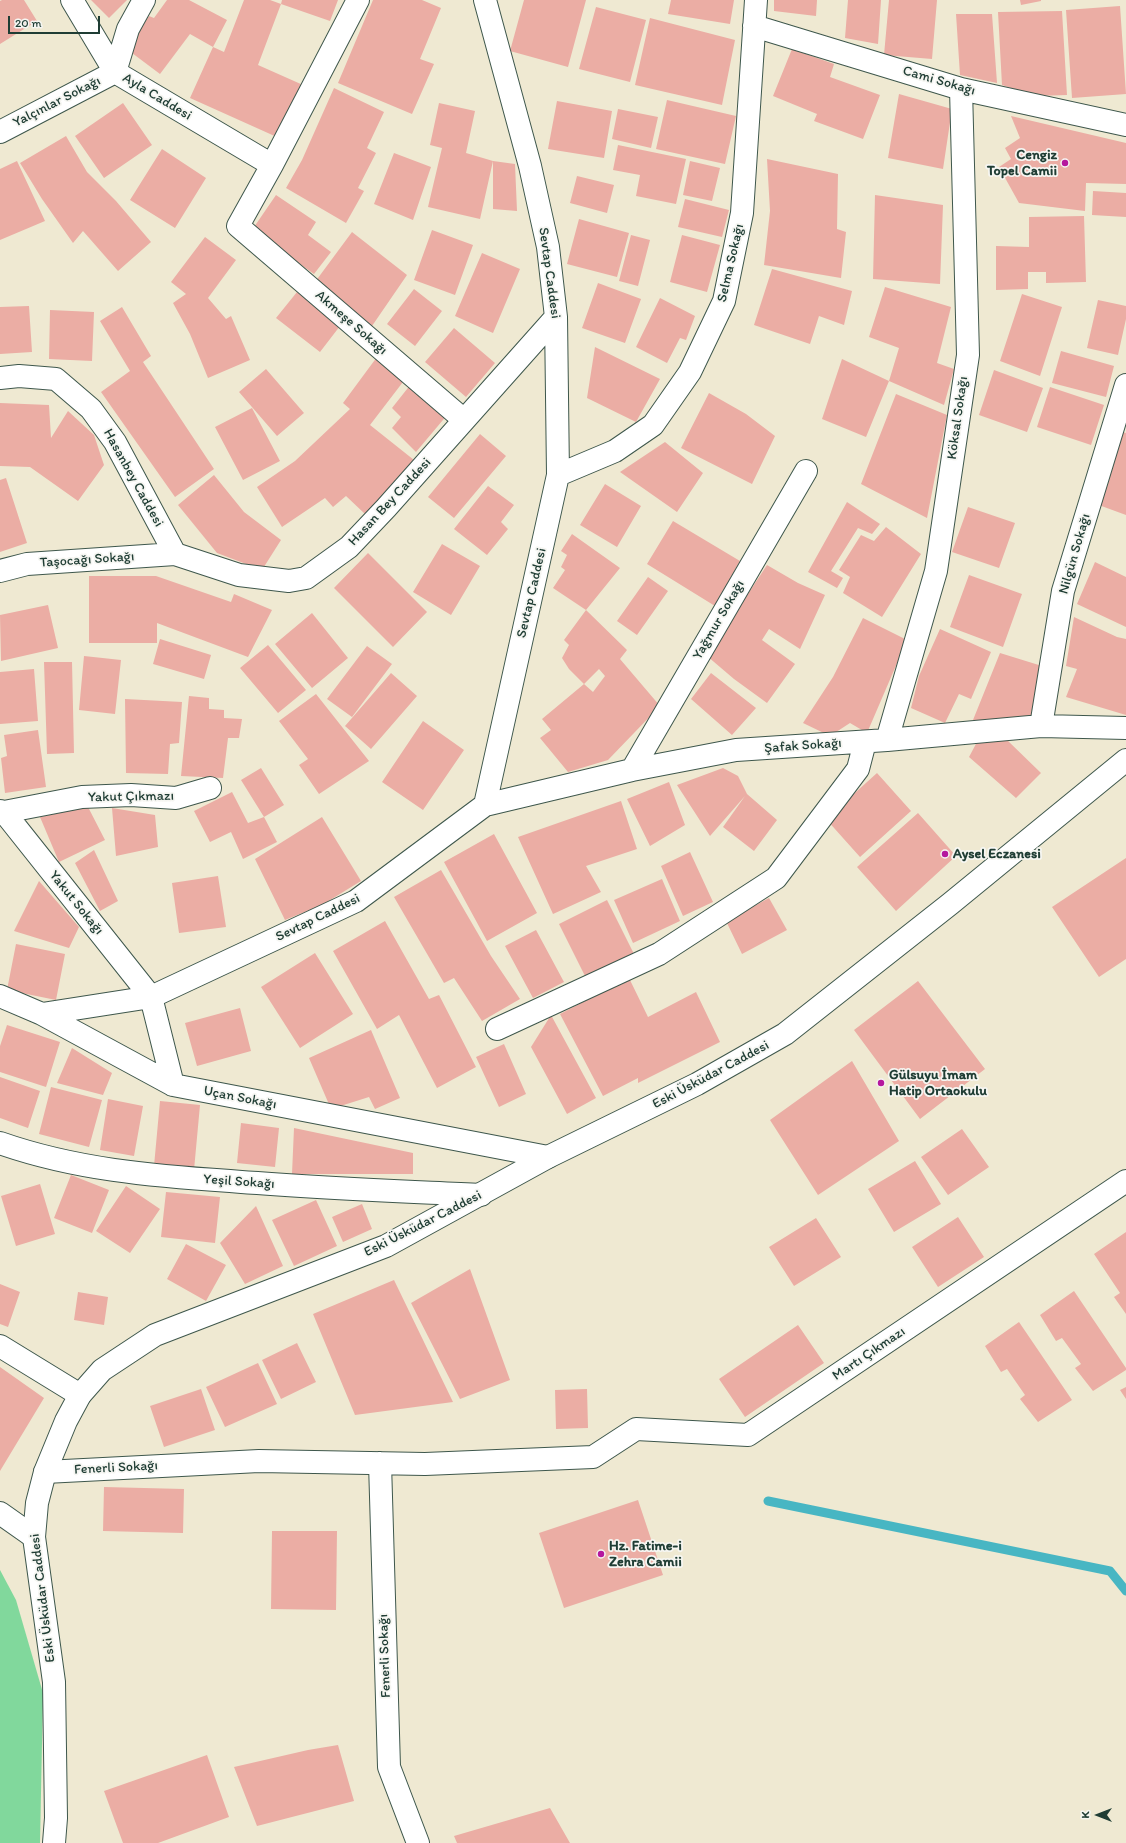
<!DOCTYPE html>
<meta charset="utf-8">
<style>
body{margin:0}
#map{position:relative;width:1126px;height:1843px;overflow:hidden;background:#efe9d2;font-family:Itim,sans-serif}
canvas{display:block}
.north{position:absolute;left:1078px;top:1795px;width:40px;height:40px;-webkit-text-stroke:3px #f6f6f2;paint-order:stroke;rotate:270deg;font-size:11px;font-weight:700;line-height:16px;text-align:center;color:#1f3d34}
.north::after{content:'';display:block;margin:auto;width:14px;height:18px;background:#1f3d34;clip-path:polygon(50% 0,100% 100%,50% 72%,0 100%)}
.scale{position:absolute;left:8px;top:16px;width:92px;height:18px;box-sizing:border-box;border:2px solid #1f3d34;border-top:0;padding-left:5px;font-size:12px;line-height:14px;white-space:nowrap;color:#1f3d34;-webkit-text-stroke:3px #f6f6f2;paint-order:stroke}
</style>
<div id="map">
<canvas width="1126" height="1843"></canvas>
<div class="north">K</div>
<div class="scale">20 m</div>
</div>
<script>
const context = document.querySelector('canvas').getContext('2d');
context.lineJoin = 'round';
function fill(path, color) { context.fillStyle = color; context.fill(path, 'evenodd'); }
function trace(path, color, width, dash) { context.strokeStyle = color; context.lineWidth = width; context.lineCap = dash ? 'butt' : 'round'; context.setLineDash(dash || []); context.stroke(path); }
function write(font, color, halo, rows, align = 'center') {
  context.font = font + ' Itim,sans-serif'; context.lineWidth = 3.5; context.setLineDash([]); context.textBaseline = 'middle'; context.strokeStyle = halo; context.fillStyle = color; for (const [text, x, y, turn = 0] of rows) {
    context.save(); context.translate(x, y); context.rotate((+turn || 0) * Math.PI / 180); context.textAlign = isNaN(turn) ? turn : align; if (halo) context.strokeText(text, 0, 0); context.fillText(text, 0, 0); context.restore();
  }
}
const green = new Path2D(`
 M0 1570 16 1600 43 1693 40 1843H0Z`);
const stream = new Path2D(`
 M768 1501 1110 1571 1126 1591`);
const building = new Path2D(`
 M2 0H24L37 21 0 44V1Z
 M91 0H127L109 18Z
 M167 0H189L227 20 213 47 224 52 244 0H270L281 4 258 65 303 85 279 138 190 98 213 47 190 34 160 74 132 53 130 44 149 16 154 18Z
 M282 0H338L330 21 281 4Z
 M373 0H422L441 8 420 59 434 64 412 114 338 83Z
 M524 0H586L568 67 510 51Z
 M671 0H734L730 24 668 14Z
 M774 0H817L816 16 774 11Z
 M848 0H881L878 44 845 38Z
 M889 0H937L932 59 884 55Z
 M1020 0H1041V1L1021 5Z
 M1120 6 1126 94 1072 98 1066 10Z
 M596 7 646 20 630 82 579 69Z
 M1062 11 1067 95 1035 96 1002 85 998 12Z
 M956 14H992L997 83 960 75Z
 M650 18 735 40 722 105 635 85Z
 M792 49 834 64 830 77 880 95 863 139 814 121 817 114 773 96Z
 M334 88 384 112 367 148 376 153 358 188 364 191 346 223 286 188 302 160Z
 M899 94 952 109 943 169 888 158Z
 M667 100 736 116 725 164 656 149Z
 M557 101 612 111 604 158 548 149Z
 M123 103 152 145 104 178 75 136Z
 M439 103 475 111 466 153 493 161 515 164 517 211 493 209V161L480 219 428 207 442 148 430 145Z
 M618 109 658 117 651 148 612 139Z
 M1011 116 1126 143V184L1086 183 1085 211 1019 203 999 167 1011 159 1005 148 1020 138Z
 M66 136 87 172 116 201 151 242 118 271 83 231 73 243 42 199 20 163Z
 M618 145 686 159 676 204 636 196 640 175 613 170Z
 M162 149 206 178 175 228 130 200Z
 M394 153 431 167 413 220 374 204Z
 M767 159 838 174 837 229 846 232 841 278 764 265 770 211Z
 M17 161 45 221 0 240V169Z
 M690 161 720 168 712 201 683 195Z
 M577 176 614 185 607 213 570 203Z
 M1093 191 1126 193V217L1092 215Z
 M276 195 316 222 308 235 331 252 314 274 252 230Z
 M875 195 943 205 940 284 873 279Z
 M685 199 729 210 722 237 678 227Z
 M1084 216 1086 282 1046 283V272H1028V289L996 290V246L1029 247V217Z
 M579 219 629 233 617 277 567 264Z
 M432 230 473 245 455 295 414 280Z
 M352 232 407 275 372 326 315 282Z
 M631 235 650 240 638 286 619 281Z
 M682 235 720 245 707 292 670 282Z
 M205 237 236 260 208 298 226 319 231 316 250 360 208 378 190 334 173 303 186 294 171 282Z
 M482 253 520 269 493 333 455 316Z
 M772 269 852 291 844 325 819 316 810 344 754 325Z
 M598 283 641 299 625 343 582 328Z
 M885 287 951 307 937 363 954 369 944 405 889 381 899 348 869 337Z
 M414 289 442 311 415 346 387 324Z
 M297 292 340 326 320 352 276 318Z
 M1022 294 1062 307 1040 376 1000 361Z
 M660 298 695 316 686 340 680 338 667 363 636 347Z
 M1098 300 1126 306V319L1118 355 1087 348Z
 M29 306 32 352 0 354V307Z
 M122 307 151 356 143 362 214 469 175 497 101 392 130 371 100 321Z
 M50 310 94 312 92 361 49 359Z
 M454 328 495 363 466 397 425 362Z
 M595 347 660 379 636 422 587 398Z
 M1061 351 1114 366 1106 397 1052 383Z
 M377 357 406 378 370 425 414 460 387 493 365 514 346 496 333 507 325 498 282 527 257 487 295 461 350 409 343 403Z
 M842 359 889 381 866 437 822 419Z
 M266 369 304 413 277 436 239 392Z
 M994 370 1043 388 1027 432 979 415Z
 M411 384 448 414 416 452 392 428 401 417 392 408Z
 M1050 387 1104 405 1091 445 1037 427Z
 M709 393 746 414 775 436 752 484 681 448Z
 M896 394 947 415 927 518 861 484Z
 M0 403 49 405 51 438 68 411 94 435 104 465 78 501 30 467 0 466Z
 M252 408 280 461 243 480 215 427Z
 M1120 431 1126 433V515L1096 504Z
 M480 434 506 456 454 518 428 497Z
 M665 442 703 473 677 512 620 472Z
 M214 475 244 512 281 540 262 570 217 553 178 505Z
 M6 478 27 543 0 552V480Z
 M605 484 641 506 617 547 580 525Z
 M488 486 514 505 501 522 508 529 487 555 454 529Z
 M847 502 880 524 872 534 858 528 831 571 843 578 837 588 808 572Z
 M968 507 1015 523 999 568 952 552Z
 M673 521 740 561 715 606 647 564Z
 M886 527 921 554 882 617 843 593 850 577 839 570 861 535 874 541Z
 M572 534 620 568 586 610 553 588 565 570 561 567 567 555 561 551Z
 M442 544 480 566 451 615 413 592Z
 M368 553 427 612 393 647 334 588Z
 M1095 562 1126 577V627L1077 604Z
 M767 565 798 583 825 595 800 649 769 629 762 640 795 664 767 703 734 679 707 656Z
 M969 575 1022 594 1003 647 950 627Z
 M89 576H156L231 602 234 594 272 610 248 657 157 623V643H89Z
 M648 577 668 591 637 635 617 621Z
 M48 605 58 648 1 661 0 615Z
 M586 610 627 650 620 659 660 706 608 760 568 772 540 738 551 730 542 719 584 684 593 692 605 676 599 669 584 684 569 669 562 658 569 645 564 640Z
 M312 613 348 658 312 688 275 644Z
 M1074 617 1117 637 1126 639V715L1066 697 1077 669 1066 666Z
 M863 618 907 640 867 733 850 723 830 736 803 723 833 677Z
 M940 629 991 652 971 699 959 694 945 723 911 708 919 676Z
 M160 639 211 655 204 679 153 664Z
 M268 645 306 690 278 713 240 668Z
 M367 646 392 664 352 717 327 699Z
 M1000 653 1042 666 1030 719 1000 723 973 720Z
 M84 656 121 660 115 714 79 710Z
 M44 662H72L74 753 47 754Z
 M34 669 38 721 0 724V672Z
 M391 673 417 696 371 749 345 726Z
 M711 673 756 708 732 735 691 699Z
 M316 694 369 761 319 794 299 765 308 759 279 721Z
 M189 696 209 698V709L224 710V718L242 719 239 738H228L223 778 181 776Z
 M125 699 182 702 179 743 170 744 168 774 126 773Z
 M423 721 464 750 423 810 382 782Z
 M38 730 46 787 5 793 1 758 7 756 4 735Z
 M1006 739 1041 773 1016 798 969 757 977 742Z
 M261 768 284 805 264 817 277 842 243 859 231 832 210 842 194 811 232 792 248 823 264 817 241 780Z
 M723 768 738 776 747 794 777 820 754 851 723 827 745 796 710 836 677 785Z
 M877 773 911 811 860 857 826 819Z
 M669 782 685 825 650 846 627 799Z
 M621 801 637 849 586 866 601 892 553 914 518 837Z
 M88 807 105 840 59 862 40 817Z
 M112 808 155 815 158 847 116 856Z
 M918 813 956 856 896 911 857 867Z
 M322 817 361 881 322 905 285 920 255 859Z
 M494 834 537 913 487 941 444 862Z
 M94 850 118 901 100 911 75 863Z
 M690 852 713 902 683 916 661 866Z
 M1126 858V959L1099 977 1052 907Z
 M441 870 491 956 520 999 482 1021 454 978 444 983 394 897Z
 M218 876 226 927 179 933 172 883Z
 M662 879 680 921 633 943 614 900Z
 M39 881 79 927 69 948 14 931Z
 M769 898 787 930 742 954 726 921Z
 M607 900 635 956 587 980 559 924Z
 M385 921 429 999 439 995 476 1067 437 1088 399 1015 377 1029 333 951Z
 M536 930 564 982 533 998 505 946Z
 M16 944 65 954 56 1000 7 990Z
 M315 953 353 1014 300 1048 261 987Z
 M629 978 648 1017 696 992 720 1042 638 1083V1078L603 1096 560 1014Z
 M918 981 985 1069 920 1119 854 1030Z
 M240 1008 251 1051 197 1066 185 1023Z
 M551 1015 596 1098 567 1114 531 1047Z
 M7 1025 60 1042 46 1087 0 1072V1046Z
 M371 1030 400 1098 375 1109 369 1097 331 1109 309 1058Z
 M504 1044 526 1094 499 1107 476 1057Z
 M72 1048 112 1073 103 1095 57 1083Z
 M852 1061 899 1141 818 1195 770 1120Z
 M0 1077 40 1091 28 1128 0 1118Z
 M51 1087 102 1100 89 1147 39 1134Z
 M108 1099 143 1106 134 1156 100 1150Z
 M160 1101 200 1105 194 1170 154 1166Z
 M241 1123 279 1128 275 1167 237 1163Z
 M294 1128 413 1153V1174H292Z
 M962 1129 989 1167 948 1195 921 1157Z
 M915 1161 941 1204 894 1232 868 1189Z
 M71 1175 109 1190 92 1233 54 1218Z
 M40 1184 55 1234 16 1246 1 1196Z
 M126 1186 160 1209 130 1253 96 1231Z
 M166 1192 220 1197 215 1243 161 1237Z
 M316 1200 337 1246 294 1266 272 1220Z
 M362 1204 372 1229 343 1242 332 1217Z
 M256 1206 283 1266 245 1284 220 1243Z
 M958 1217 984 1257 938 1287 912 1247Z
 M816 1218 841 1257 794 1286 769 1247Z
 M1126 1232V1314L1114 1297 1120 1293 1094 1254Z
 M186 1244 226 1265 206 1301 167 1279Z
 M470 1269 510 1380 460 1399 411 1303Z
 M394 1280 453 1402 355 1415 313 1314Z
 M0 1284 20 1292 8 1327 0 1324Z
 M1074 1291 1126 1368V1370L1093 1391 1075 1368 1081 1364 1062 1338 1056 1341 1040 1315Z
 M78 1292 108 1297 104 1325 74 1320Z
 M1019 1322 1072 1400 1038 1422 1020 1399 1025 1395 1007 1369 1001 1372 985 1346Z
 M798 1325 824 1363 745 1417 719 1379Z
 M297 1343 316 1382 281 1399 262 1360Z
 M258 1363 277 1404 225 1427 206 1387Z
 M0 1367 44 1398 0 1471Z
 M1126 1387V1399L1120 1390Z
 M201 1389 215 1430 164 1447 150 1406Z
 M587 1389 588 1428 556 1429 555 1390Z
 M104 1487 184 1489 183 1533 103 1531Z
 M638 1500 663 1575 564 1608 539 1533Z
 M272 1531H337L336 1610 271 1609Z
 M338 1745 354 1801 257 1826 234 1767 308 1750Z
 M207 1755 229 1817 158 1843H123L104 1791Z
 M550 1808 570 1843H457L454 1836Z`);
const minor = new Path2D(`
 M72 0 115 72 272 165
 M358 0 272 165 238 226 464 420
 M754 26 961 89 1126 125
 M0 132 115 72 128 29 144 0
 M0 378 19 376 56 379 91 409 115 442 175 554
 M558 475 615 451 653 425 690 372 724 301 742 213 756 0
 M0 571 27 564 175 554 239 575 289 581 306 578 349 547 386 508 556 317
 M1041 726 1063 591 1126 385
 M887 740 936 571 968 355 961 89
 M632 770 806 471
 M485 805 632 770 736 750 887 740 1041 726 1126 728
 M0 811 4 812 151 997 356 901 485 805 558 475 556 317 548 247 530 166 485 0
 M4 812 82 797 131 795 176 798 210 788
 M0 996 42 1014 151 997 173 1085 548 1157
 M42 1014 173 1085
 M497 1029 659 954 776 878 858 769 865 742
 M0 1143C74 1169 152 1176 230 1181 313 1188 397 1191 481 1195
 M0 1346 80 1395
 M380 1463 389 1767 418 1843
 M45 1472 259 1461 425 1464 593 1457 636 1429 748 1435 1126 1181
 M0 1513 34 1537`);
const major = new Path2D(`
 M54 1843 56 1818 54 1682 34 1537 37 1503 45 1472 66 1421 80 1395 102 1370 155 1335 386 1246 548 1157 697 1084 785 1034 950 904 1126 760`);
const markers = [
 [1065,163,4,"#b5179e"],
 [945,854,4,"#b5179e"],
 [881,1083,4,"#b5179e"],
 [601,1554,4,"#b5179e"]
];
const streetNames = [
 ["Cami Sokağı",939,81,16],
 ["Ayla Caddesi",157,97,31],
 ["Yalçınlar Sokağı",57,102,-27],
 ["Selma Sokağı",731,263,-77],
 ["Sevtap Caddesi",549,273,82],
 ["Akmeşe Sokağı",351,323,41],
 ["Köksal Sokağı",958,418,-82],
 ["Hasanbey Caddesi",133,478,61],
 ["Hasan Bey Caddesi",390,502,-47],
 ["Nilgün Sokağı",1075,554,-74],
 ["Taşocağı Sokağı",87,560,-4],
 ["Sevtap Caddesi",532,593,-77],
 ["Yağmur Sokağı",719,620,-60],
 ["Şafak Sokağı",803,746,-4],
 ["Yakut Çıkmazı",131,797,-1],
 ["Yakut Sokağı",76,903,51],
 ["Sevtap Caddesi",318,918,-26],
 ["Eski Üsküdar Caddesi",711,1075,-28],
 ["Uçan Sokağı",240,1098,11],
 ["Yeşil Sokağı",239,1182,4],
 ["Eski Üsküdar Caddesi",423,1224,-27],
 ["Martı Çıkmazı",869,1354,-34],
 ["Fenerli Sokağı",116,1468,-3],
 ["Eski Üsküdar Caddesi",43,1598,-97],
 ["Fenerli Sokağı",385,1656,-92]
];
const poiNames = [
 ["Cengiz",1057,155,"right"],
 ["Topel Camii",1057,171,"right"],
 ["Aysel Eczanesi",953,854],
 ["Gülsuyu İmam",889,1075],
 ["Hatip Ortaokulu",889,1091],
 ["Hz. Fatime-i",609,1546],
 ["Zehra Camii",609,1562]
];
fill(green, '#81d89c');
trace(stream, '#48b6c3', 9);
fill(building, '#ebada4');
trace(minor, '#3e574c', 24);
trace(major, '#3e574c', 24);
trace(minor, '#fff', 22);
trace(major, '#fff', 22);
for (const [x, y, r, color] of markers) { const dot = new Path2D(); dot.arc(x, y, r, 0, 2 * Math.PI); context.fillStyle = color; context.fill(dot); trace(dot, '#f6f6f2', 1.5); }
write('14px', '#1f3d34', '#f6f6f2', streetNames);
write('bold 14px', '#1f3d34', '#f6f6f2', poiNames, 'left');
</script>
